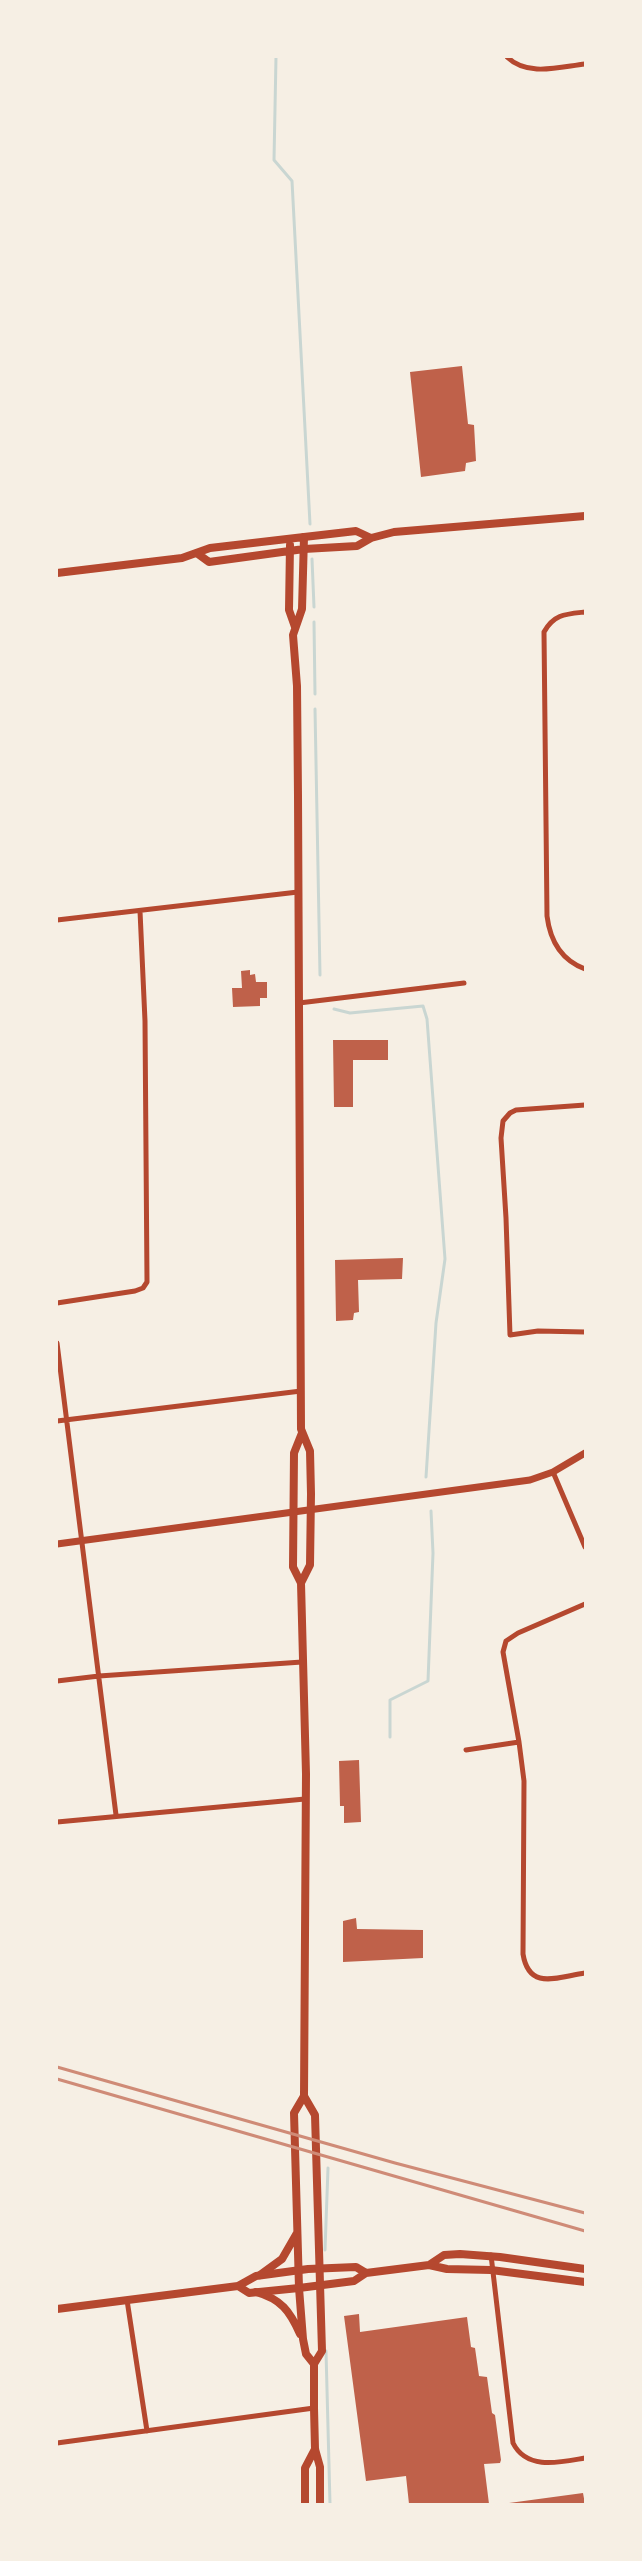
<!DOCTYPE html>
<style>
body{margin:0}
#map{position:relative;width:642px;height:2561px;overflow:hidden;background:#f6efe4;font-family:Georgia,serif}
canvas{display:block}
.frame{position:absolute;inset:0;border:58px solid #f6efe4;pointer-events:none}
</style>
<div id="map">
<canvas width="642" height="2561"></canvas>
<div class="frame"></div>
</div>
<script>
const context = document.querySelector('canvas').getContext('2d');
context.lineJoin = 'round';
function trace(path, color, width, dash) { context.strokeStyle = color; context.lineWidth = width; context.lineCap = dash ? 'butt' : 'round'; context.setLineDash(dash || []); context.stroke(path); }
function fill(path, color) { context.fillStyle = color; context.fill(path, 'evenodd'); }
const stream = new Path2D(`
 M276 57 274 160 292 181 310 524
 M312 559 314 607
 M314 622 315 694
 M315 709 320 975
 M334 1009 350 1013 423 1006 427 1019 445 1259 436 1323 426 1477
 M390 1737V1700L428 1681 433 1553 431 1511
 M325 2250 328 2168
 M326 2351 330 2504`);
const building = new Path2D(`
 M462 366 468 424 474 425 476 461 466 463 465 471 421 477 410 372Z
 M250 970V975L255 974 256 982H267V998H260V1006L233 1007 232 988H242L241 971Z
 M333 1040H388V1060H353V1107H334Z
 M403 1258 402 1279 358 1280 359 1312 354 1313 353 1320 336 1321 335 1260Z
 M359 1760 361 1822 344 1823V1806H340L339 1761Z
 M356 1918 357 1929 423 1930V1958L343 1962V1921Z
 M359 2314 360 2332 467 2317 471 2347 475 2348 479 2376 487 2377 492 2413 495 2415 501 2460 500 2463 484 2464 489 2504H409L406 2476 366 2481 344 2316Z
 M583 2493 585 2504H509V2503Z`);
const minor = new Path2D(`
 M507 57C528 77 559 67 585 64
 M585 612C566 614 554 614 544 632L547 916C550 940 561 960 585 969
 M57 920 298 892
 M299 1003 464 983
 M585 1105 516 1110 510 1113 503 1121 501 1138 506 1218 510 1335 538 1331 585 1332
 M57 1303 135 1291 143 1288 147 1282 145 1021 140 911
 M57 1343 116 1815
 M57 1421 301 1391
 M553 1472 585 1547
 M585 1604 518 1633 506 1641 503 1652 519 1742 524 1781 523 1954C529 1991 557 1977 585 1973
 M57 1681 99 1676 302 1662
 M466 1750 519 1742
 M57 1822 305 1799
 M491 2255 513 2443C527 2471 561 2462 585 2458
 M127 2300 147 2431
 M57 2443 314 2408`);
const tertiary = new Path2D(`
 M57 1544 530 1480 553 1472 585 1453`);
const secondary = new Path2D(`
 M304 537 356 531 371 538
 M304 549 357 546 371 538 394 532 585 516
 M429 2265 444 2255 460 2254 500 2257 585 2269
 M238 2286 249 2293 299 2288 354 2281 366 2273 429 2265 447 2269 491 2270 585 2282
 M57 2309 238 2286 256 2276 308 2269 356 2267 366 2273`);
const primary = new Path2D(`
 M290 545 289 610 295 627
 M198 554 209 562 304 549
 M57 573 182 558 210 548 304 537 302 609 293 635 297 686 298 796 301 1429 310 1451 311 1494 310 1565 301 1583 306 1774 304 2096 315 2115 322 2351 314 2364V2408L315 2449 320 2467V2504
 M301 1583 293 1567 294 1453 302 1433
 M304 2096 294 2113 299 2288 303 2339 306 2354 314 2364
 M260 2275 282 2259 297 2233
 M256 2292C281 2299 290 2311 300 2334
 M305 2504V2468L315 2449`);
const rail = new Path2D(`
 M57 2067 395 2163 585 2213
 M57 2079 585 2231`);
trace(stream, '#c9d6d2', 3);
fill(building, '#bf614a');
trace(minor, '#b5482f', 5);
trace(tertiary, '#b5482f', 7);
trace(secondary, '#b5482f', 8);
trace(primary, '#b5482f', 8);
trace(rail, '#cf8b77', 3);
</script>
